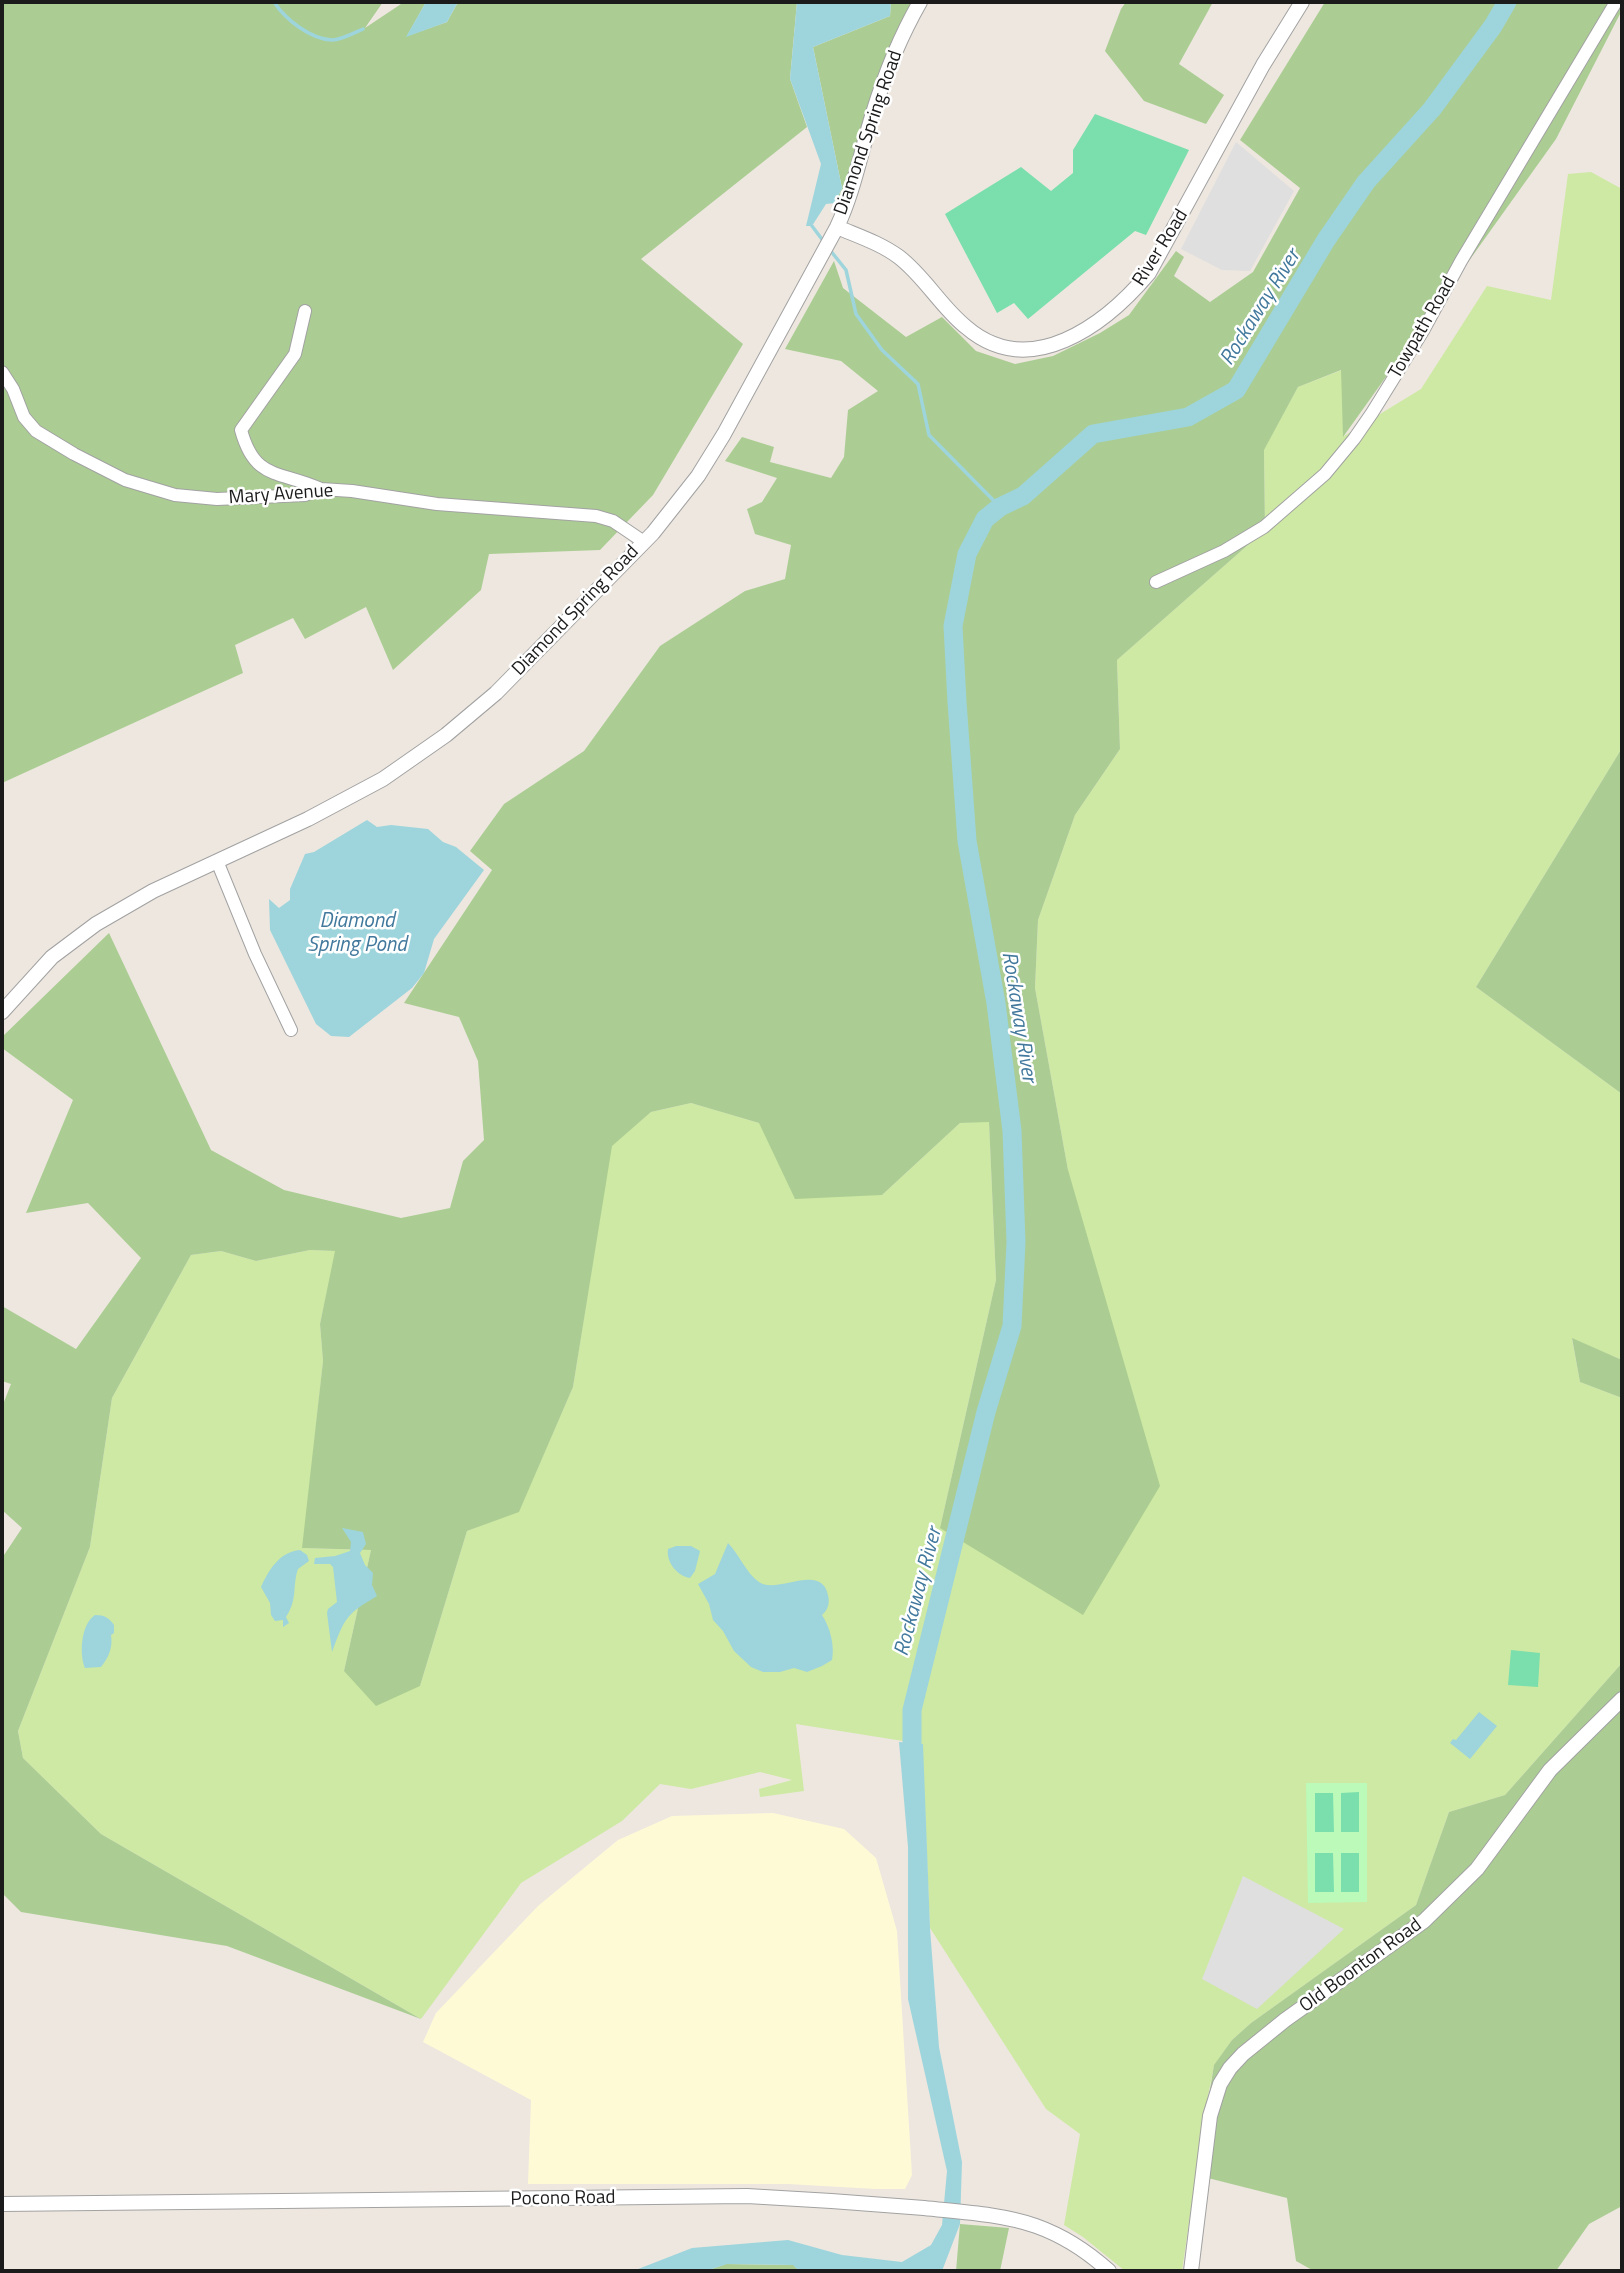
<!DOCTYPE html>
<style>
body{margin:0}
#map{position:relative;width:1624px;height:2273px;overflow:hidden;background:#ede7df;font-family:"Titillium Web",sans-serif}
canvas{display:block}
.frame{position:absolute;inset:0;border:4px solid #1b1b1b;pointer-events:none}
</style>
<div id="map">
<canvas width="1624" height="2273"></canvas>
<div class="frame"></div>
</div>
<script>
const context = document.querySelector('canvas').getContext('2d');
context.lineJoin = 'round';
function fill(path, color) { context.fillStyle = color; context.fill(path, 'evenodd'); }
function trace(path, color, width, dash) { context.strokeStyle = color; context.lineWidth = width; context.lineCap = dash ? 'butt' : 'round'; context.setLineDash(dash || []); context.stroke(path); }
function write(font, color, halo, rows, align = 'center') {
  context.font = font + ' "Titillium Web",sans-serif'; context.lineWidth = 5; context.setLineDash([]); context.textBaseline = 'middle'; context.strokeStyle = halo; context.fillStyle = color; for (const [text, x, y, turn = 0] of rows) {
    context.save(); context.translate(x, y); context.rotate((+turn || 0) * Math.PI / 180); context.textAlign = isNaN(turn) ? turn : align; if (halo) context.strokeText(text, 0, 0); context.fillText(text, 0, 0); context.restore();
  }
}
const education = new Path2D(`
 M773 1813 844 1829 876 1858 897 1931 912 2175 905 2189H876L788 2184H528L531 2100 423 2042 436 2013 538 1906 618 1840 672 1816Z`);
const grass = new Path2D(`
 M1591 172 1622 189V748L1476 987 1622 1094V1360L1572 1339 1580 1382 1622 1398V1663L1505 1795 1449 1812 1416 1905 1251 2023 1232 2040 1214 2066 1206 2106 1182 2271H1125L1083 2237 1064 2225 1080 2134 1046 2109 930 1928 922 1744 796 1724 804 1791 760 1797 759 1789 792 1780 760 1772 691 1789 660 1784 622 1821 521 1883 421 2019 101 1834 23 1758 18 1731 90 1547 112 1398 191 1255 221 1251 256 1261 310 1250 336 1251 320 1324 323 1361 303 1548 371 1550 344 1671 420 1686 467 1531 519 1511 573 1387 611 1146 651 1112 691 1103 759 1123 882 1195 960 1123 989 1121 996 1280 940 1528 1068 1170 1035 988 1038 920 1075 815 1120 749 1117 660 1265 530 1264 449 1298 387 1342 370 1344 436 1421 389 1487 286 1551 300 1568 174Z`);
const forest = new Path2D(`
 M2 2H383L365 28 404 2H426L407 36 447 22 458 2H797L790 79 807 127 641 259 743 344 653 495 600 550 489 554 481 590 393 670 366 607 305 639 293 618 235 645 243 673 2 783Z
 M891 2H924L912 20 850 204 835 203 842 188 813 47 890 16Z
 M1126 2H1213L1179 64 1224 95 1206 124 1144 101 1105 51 1121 9Z
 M1325 2H1622V10L1556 139 1343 437 1341 370 1298 387 1264 450 1265 530 1117 660 1120 749 1075 815 1038 920 1035 988 1068 1170 1160 1486 1083 1615 940 1528 996 1280 989 1122 960 1123 882 1195 795 1199 759 1123 691 1103 651 1112 612 1146 573 1387 519 1512 467 1531 420 1686 376 1706 344 1671 371 1550 302 1548 323 1361 320 1324 335 1251 310 1250 256 1261 221 1251 191 1255 112 1398 90 1547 18 1731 23 1758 101 1834 421 2019 227 1946 21 1912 2 1893V1558L22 1528 2 1510V1407L11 1384 2 1381V1306L76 1349 141 1258 88 1203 26 1213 73 1100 2 1048V1037L109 933 211 1150 284 1190 401 1218 450 1208 463 1161 484 1140 478 1061 459 1017 404 1003 492 870 470 851 504 804 584 751 660 646 745 591 785 579 791 545 755 534 747 509 762 502 777 478 725 461 742 437 774 447 770 462 831 478 844 457 848 410 878 391 841 361 785 349 834 261 843 288 906 337 942 317 976 351 1015 364 1053 356 1100 333 1129 315 1176 251 1184 257 1174 276 1210 302 1253 272 1300 188 1240 140Z
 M1622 748V1094L1476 987Z
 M1572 1338 1622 1360V1398L1580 1382Z
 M1622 1663V2206L1589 2224 1556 2271H1314L1296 2261 1287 2198 1196 2175 1214 2065 1232 2040 1251 2023 1416 1905 1449 1812 1505 1795Z
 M960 2224 1009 2228 1000 2271H956Z
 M726 2264 794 2265 799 2271H706Z`);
const park = new Path2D(`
 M1306 1783H1367V1902L1308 1903Z`);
const pitch = new Path2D(`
 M1095 114 1189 150 1146 235 1135 231 1028 319 1014 303 997 313 945 214 1021 167 1051 191 1073 173V150Z
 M1511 1650 1540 1653 1538 1687 1508 1685Z
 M1359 1792V1832H1341V1793Z
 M1315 1793H1333L1334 1832H1315Z
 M1315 1853H1333L1334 1892H1315Z
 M1341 1853H1359V1892H1341Z`);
const parking = new Path2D(`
 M1236 142 1294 191 1250 271 1222 270 1181 249Z
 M1243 1876 1344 1929 1257 2009 1202 1979Z`);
const water = new Path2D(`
 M426 2H458L447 22 406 37Z
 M797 2H891L890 16 813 47 842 188 835 203 826 204 812 226H806L821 164 790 79Z
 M367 820 377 827 391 825 428 829 443 842 456 847 484 870 434 939 424 973 412 988 349 1037 331 1036 316 1024 270 930 269 899 279 908 290 900V889L305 854 314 852Z
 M342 1528 363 1532 366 1544 360 1553 365 1565 373 1573 372 1585 377 1596C345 1615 345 1618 332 1652L327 1613 328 1609 337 1602 333 1567 330 1564H314L315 1558 335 1556 350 1551 351 1542Z
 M728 1543C739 1554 746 1573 759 1582 777 1595 821 1562 828 1595 830 1603 828 1610 822 1615 830 1627 835 1646 832 1660L822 1666 807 1672 794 1668 780 1672H763L751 1667 734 1651 723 1631 713 1620 709 1604 698 1584 715 1574Z
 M676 1546H691L700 1551 695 1571 690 1578C677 1576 666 1562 668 1549Z
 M300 1550 307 1555 309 1561 298 1569C292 1587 298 1599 286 1617L289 1623 283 1627V1620L275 1621 271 1615 270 1603 261 1587C269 1570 279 1552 300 1550Z
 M95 1615C105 1615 109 1618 114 1625V1633L111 1635C113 1647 109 1657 101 1667L85 1668C79 1654 81 1624 95 1615Z
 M1479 1712 1497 1726 1470 1759 1450 1743 1453 1739 1456 1740Z
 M899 1742 923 1744 930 1928 939 2047 962 2162 960 2224 942 2271H799L793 2265 727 2264 706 2271H633L692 2248 788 2240 842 2255 902 2262 931 2245 942 2225 947 2171 908 1999V1847Z`);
const stream = new Path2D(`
 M274 2C285 19 310 39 332 40 341 40 354 33 363 29
 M812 226 824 242
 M830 250 846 270 856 314 882 350 918 384 929 435 1000 507`);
const river = new Path2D(`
 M912 1768V1710L986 1412 1012 1326 1016 1242 1012 1131 996 1003 967 841 957 702 953 626 967 554 985 519 1000 507 1023 496 1093 434 1188 417 1236 390 1326 240 1366 182 1432 109 1493 26 1507 2`);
const minor = new Path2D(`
 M305 311 295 354 241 430C255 481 279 470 321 489
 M2 372 13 389 24 417 36 431 74 454 125 480 175 495 217 499 305 495 321 489 352 491 437 504 596 516 613 521 644 542
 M1156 582 1224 551 1264 527 1325 474 1354 439 1372 413 1424 329 1461 261 1616 2
 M217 861 255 954 291 1030`);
const tertiary = new Path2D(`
 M837 227C858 236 880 243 899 257 925 277 941 307 966 327 1030 382 1105 325 1149 273L1263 65 1302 2
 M2 1012 52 957 96 924 153 891 308 819 383 779 446 735 496 693 653 533 698 476 724 434 837 227C854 191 861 151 873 113 885 74 900 37 920 2
 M2 2204 747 2196C806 2199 865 2203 924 2208 961 2212 1001 2214 1036 2226 1064 2236 1088 2252 1109 2271
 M1191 2271 1210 2116 1220 2084 1230 2068 1243 2054 1285 2020 1424 1921 1477 1869 1550 1770 1622 1699`);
const streetNames = [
 ["Diamond Spring Road",869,133,-71],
 ["River Road",1161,248,-58],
 ["Towpath Road",1423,328,-60],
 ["Mary Avenue",281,495,-4],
 ["Diamond Spring Road",576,611,-46],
 ["Old Boonton Road",1361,1966,-36],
 ["Pocono Road",563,2199,-1]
];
const waterNames = [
 ["Rockaway River",1261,308,-58],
 ["Diamond",357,922],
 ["Spring Pond",357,946],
 ["Rockaway River",1018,1017,81],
 ["Rockaway River",919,1592,-75]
];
fill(education, '#fffad6');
fill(grass, '#cee9a3');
fill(forest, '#abcd93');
fill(park, '#bbfab9');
fill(pitch, '#7adfac');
fill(parking, '#dfdfdf');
fill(water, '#9ed5dc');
trace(stream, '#9ed5dc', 3.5);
trace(river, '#9ed5dc', 19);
trace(minor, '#a2a2a2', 14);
trace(tertiary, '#a2a2a2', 16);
trace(minor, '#fff', 12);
trace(tertiary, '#fff', 14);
write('19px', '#1b1b1b', '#fff', streetNames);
write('italic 21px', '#41789c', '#fff', waterNames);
</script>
